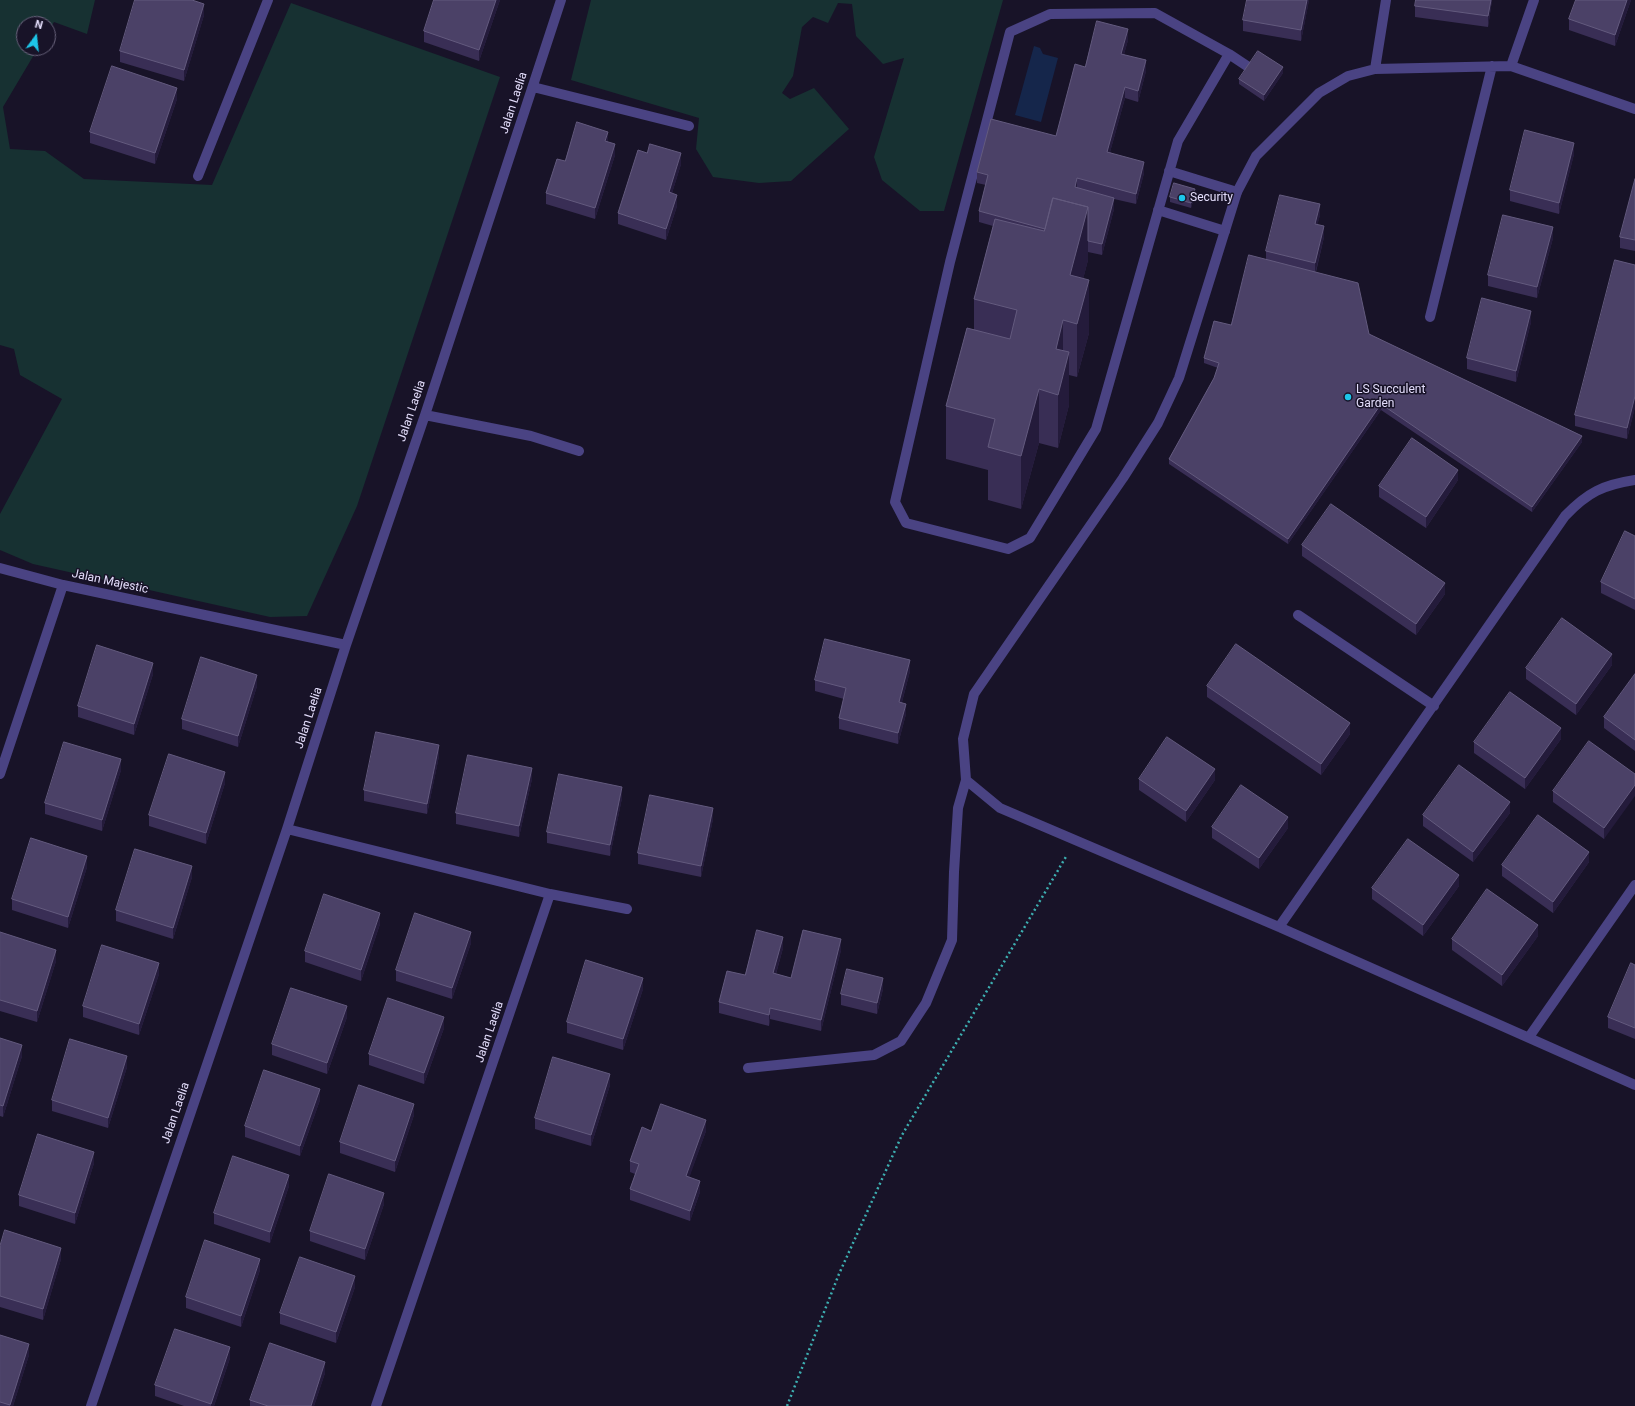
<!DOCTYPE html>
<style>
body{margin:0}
#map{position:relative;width:1635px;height:1406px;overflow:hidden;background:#181328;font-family:Roboto,sans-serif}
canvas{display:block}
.north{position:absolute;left:16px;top:16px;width:40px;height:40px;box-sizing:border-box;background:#181328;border:1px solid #6a647d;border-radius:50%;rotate:15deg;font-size:11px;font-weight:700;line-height:16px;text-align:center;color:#e4defc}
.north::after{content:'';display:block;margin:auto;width:14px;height:18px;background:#1dc5e9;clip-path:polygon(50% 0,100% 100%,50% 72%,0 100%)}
</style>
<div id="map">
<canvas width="1635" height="1406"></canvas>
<div class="north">N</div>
</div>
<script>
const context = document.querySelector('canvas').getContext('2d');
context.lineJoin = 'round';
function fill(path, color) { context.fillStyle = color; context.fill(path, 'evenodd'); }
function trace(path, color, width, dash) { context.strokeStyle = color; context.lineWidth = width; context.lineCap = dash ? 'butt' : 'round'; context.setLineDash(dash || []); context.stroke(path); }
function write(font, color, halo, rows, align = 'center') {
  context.font = font + ' Roboto,sans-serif'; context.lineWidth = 3; context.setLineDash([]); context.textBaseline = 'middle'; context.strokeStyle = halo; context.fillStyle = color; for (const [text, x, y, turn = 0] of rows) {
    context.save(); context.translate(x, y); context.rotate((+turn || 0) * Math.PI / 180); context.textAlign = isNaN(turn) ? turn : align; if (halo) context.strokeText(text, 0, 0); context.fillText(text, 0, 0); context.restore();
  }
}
const green = new Path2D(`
 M0 0H95L87 34 54 22 48 32V24H24V48H38L3 107 10 149 45 151 84 179 212 185 291 3 500 77 357 506 307 616 270 617 33 564 0 550V514L62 399 20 375 14 349 0 345Z
 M591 0H1003L944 211H920L882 180 874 157 904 58 883 64 856 36 852 4 838 3 828 23 813 17 802 27 793 76 782 93 790 99 814 88 849 129 791 181 759 183 713 177 696 149 699 118 571 80Z`);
const water = new Path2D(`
 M1034 46 1040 48 1043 54 1058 58 1041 122 1015 115Z`);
const path = new Path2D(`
 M787 1406 839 1274 902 1135 1067 855`);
const lane = new Path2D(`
 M1229 54 1178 141 1096 429 1030 538 1008 549 906 523 895 502 950 262 1010 32 1050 14 1155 13 1229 54 1250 68
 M1169 171 1237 192
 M1158 210 1225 231`);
const street = new Path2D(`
 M1386 0 1375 69 1348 76 1319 93 1256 156 1237 192 1179 378 1158 423 1123 478 974 694 963 739 966 780 1000 808 1279 927 1635 1085
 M1511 66 1534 0
 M1375 69 1511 66 1635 109
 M533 87 689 126
 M198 176 268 0
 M1430 317 1492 66
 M425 415 531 436 579 451
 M0 568 63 585
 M1298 615 1434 706
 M0 774 63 585 346 645
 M287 829 550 894 627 909
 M1279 927 1565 516C1588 492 1603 485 1635 480
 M1529 1037 1635 885
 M748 1068 874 1055 901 1041 926 1003 952 940 954 872 958 808 966 780
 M91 1406 287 829 346 645 425 415 561 0
 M376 1406 550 894`);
const wall = new Path2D(`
 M434 0H500L479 61 424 42V31Z
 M1309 0 1301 41 1243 31V20Z
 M1416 0H1492L1488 27 1415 17V6Z
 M1576 0H1631L1615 46 1569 30V19Z
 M204 15 184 81 120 62V51Z
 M1128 40 1124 54 1146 71 1138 102 1125 98 1110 152 1144 173 1136 204 1114 199V209L1102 255 1088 252V260L1083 279 1089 333 1077 377 1069 375V405L1058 448 1039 443 1021 509 988 500V470L946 459V406L974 330V299L993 226 979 222V211L986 185 977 183V172L1056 136 1085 67Z
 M1283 73 1264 101 1239 84V79Z
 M177 99 155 164 90 143V132Z
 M608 142 615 155 595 219 546 204V193L565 161Z
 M1574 154 1559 214 1510 201V190Z
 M681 164 672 193 677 206 666 240 618 224V213Z
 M1635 179V251L1620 248V237Z
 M1195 194 1191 208 1170 202V197Z
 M1320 215 1317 225 1324 237 1316 272 1369 334 1582 442 1532 512 1381 410 1288 544 1169 464V459L1214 378 1218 368 1204 363V358L1231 325 1266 260V251Z
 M1553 238 1537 298 1488 286V275Z
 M1635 265V407L1627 439 1575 426V415Z
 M1531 322 1516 382 1467 369V358Z
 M1458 480 1426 528 1379 497V486Z
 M1635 536V610L1601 593V582Z
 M1302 545 1445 594 1416 635 1302 556Z
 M1612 665 1576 715 1526 679V668Z
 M910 671 902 702 906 714 898 744 839 729V718L844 699 815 691V680Z
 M153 674 134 735 78 717V706Z
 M1635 674V751L1604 728V717Z
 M257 686 238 747 182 729V719Z
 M1207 686 1350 734 1321 775 1207 697Z
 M1561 739 1525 789 1474 753V742Z
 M439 756 427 814 364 801V790Z
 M121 770 102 831 45 814V803Z
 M1635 774 1604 839 1553 802V791Z
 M532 779 519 837 456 824V813Z
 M1139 779 1215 780 1186 822 1139 790Z
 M225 783 206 844 149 826V815Z
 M622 798 610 856 547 843V832Z
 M1510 813 1473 862 1423 826V815Z
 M713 819 701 877 638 864V853Z
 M1212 827 1288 828 1259 869 1212 838Z
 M1589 862 1553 913 1502 876V865Z
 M87 867 68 928 12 910V899Z
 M192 877 173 939 116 921V910Z
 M1459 886 1423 936 1372 899V888Z
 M380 924 361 981 305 962V951Z
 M0 932 56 961 37 1022 0 1011Z
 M1538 936 1502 986 1452 950V939Z
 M471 943 452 999 396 981V970Z
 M783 948 776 974 791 978 841 950 821 1031 770 1019 769 1026 719 1013V1002L745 975Z
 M1635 965V1039L1608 1028V1017Z
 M159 974 139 1035 83 1017V1006Z
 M643 989 623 1050 567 1033V1022Z
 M883 989 877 1014 841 1005V994Z
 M347 1017 327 1074 272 1055V1044Z
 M444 1028 424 1084 369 1065V1054Z
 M0 1038 22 1056 3 1117 0 1116Z
 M127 1067 108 1128 52 1111V1100Z
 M610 1085 591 1146 535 1129V1118Z
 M320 1100 300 1156 245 1137V1126Z
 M414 1115 395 1172 340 1153V1142Z
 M651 1131H706L689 1177 700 1192 690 1221 630 1200V1189L635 1174 630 1172V1161Z
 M94 1163 75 1224 19 1206V1195Z
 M289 1186 270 1243 214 1224V1213Z
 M384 1204 365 1260 310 1241V1231Z
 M0 1246 61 1259 43 1320 0 1307Z
 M260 1270 241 1327 186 1308V1297Z
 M355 1287 336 1343 280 1324V1313Z
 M0 1335 29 1355 13 1406H0Z
 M230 1358 214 1406H184L155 1396V1385Z
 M325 1373 314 1406H250V1400Z`);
const shadedWall = new Path2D(`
 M496 0H500L479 61V50Z
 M1307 0H1309L1301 41V30Z
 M1491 0H1492L1488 27V16Z
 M1627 0H1631L1615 46V35Z
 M204 4V15L184 81V70Z
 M1128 29V40L1121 65V54Z
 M1146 60V71L1138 102V91Z
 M1283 67V73L1264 101V95Z
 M1125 87V98L1107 163V152Z
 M177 88V99L155 164V153Z
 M608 132V143L605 141Z
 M1574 143V154L1559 214V203Z
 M615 144V155L595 219V208Z
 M681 153V164L669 203V192Z
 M1144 162V173L1136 204V194Z
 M1077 178V189L1075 187Z
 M1195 189V194L1191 208V203Z
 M677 195V206L666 240V229Z
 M1114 198V209L1102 255V244Z
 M1320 204V215L1315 235V224Z
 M1088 207V260L1072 322 1070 275Z
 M1324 226V237L1315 274V263Z
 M1553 227V238L1537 298V287Z
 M1089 280V333L1077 377V324Z
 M1531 311V322L1516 382V371Z
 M1063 320V372L1069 352V405L1058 448V395L1056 349Z
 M1039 389V443L1021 509V456Z
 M1635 396V407L1627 439V428Z
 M1381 404V410L1288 544V539Z
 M1582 436V442L1532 512V507Z
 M1458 470V480L1426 528V517Z
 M1445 583V594L1416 635V624Z
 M1612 654V665L1576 715V704Z
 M910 660V671L899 713V702Z
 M153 663V674L134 735V724Z
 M257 675V686L238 747V736Z
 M906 704V714L898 744V733Z
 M1350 723V734L1321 775V764Z
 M1561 728V739L1525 789V778Z
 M439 745V756L427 814V804Z
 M121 759V770L102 831V820Z
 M532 768V779L519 837V826Z
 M1215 769V780L1186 822V811Z
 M225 772V783L206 844V833Z
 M1635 785V796L1604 839V828Z
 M622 787V798L610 856V845Z
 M1510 802V813L1473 862V852Z
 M713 808V819L701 877V866Z
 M1288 817V828L1259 869V858Z
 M1589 852V862L1553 913V902Z
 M87 856V867L68 928V917Z
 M192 866V877L173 939V928Z
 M1459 875V886L1423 936V925Z
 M380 913V924L361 981V970Z
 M1538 925V936L1502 986V975Z
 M471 932V943L452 999V988Z
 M783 937V948L773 984V973Z
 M841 939V950L821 1031V1020Z
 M56 950V961L37 1022V1011Z
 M159 963V974L139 1035V1024Z
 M643 978V989L623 1050V1039Z
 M883 978V989L877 1014V1003Z
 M347 1006V1017L327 1074V1063Z
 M770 1008V1019L769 1026V1015Z
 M444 1017V1028L424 1084V1073Z
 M22 1045V1056L3 1117V1106Z
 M127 1056V1067L108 1128V1118Z
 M610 1074V1085L591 1146V1135Z
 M320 1089V1100L300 1156V1146Z
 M414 1104V1115L395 1172V1161Z
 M706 1120V1131L686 1187V1176Z
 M94 1152V1163L75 1224V1213Z
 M289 1175V1186L270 1243V1232Z
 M700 1181V1192L690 1221V1211Z
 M384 1193V1204L365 1260V1249Z
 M61 1248V1259L43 1320V1309Z
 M260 1259V1270L241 1327V1316Z
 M355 1276V1287L336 1343V1332Z
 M29 1344V1355L13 1406H10Z
 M230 1347V1358L214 1406H211V1404Z
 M325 1362V1373L314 1406H311Z`);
const building = new Path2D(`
 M135 0H192L204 4 184 70 120 51Z
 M434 0H496L479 50 424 31Z
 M1247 0H1307L1301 30 1243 20Z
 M1416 0H1491L1488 16 1415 6Z
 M1576 0H1627L1615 35 1569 19Z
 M1097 21 1128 29 1121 54 1146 60 1138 91 1125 87 1107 152 1144 162 1136 194 1077 178 1075 187 1114 198 1102 244 1088 241V207L1053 198 1045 229 979 211 988 175 977 172 991 119 1056 136 1075 64 1085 67Z
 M1258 51 1283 67 1264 95 1239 79Z
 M112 66 177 88 155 153 90 132Z
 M577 122 608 132 605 141 615 144 595 208 546 193 557 159 565 161Z
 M1525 130 1574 143 1559 203 1510 190Z
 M650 144 681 153 669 192 677 195 666 229 618 213 638 150 647 153Z
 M1635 179V240L1620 237Z
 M1174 183 1195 189 1191 203 1170 197Z
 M1280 195 1320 204 1315 224 1324 226 1315 263 1266 251Z
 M1053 198 1088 207 1070 275 1089 280 1077 324 1063 320 1056 349 1069 352 1058 395 1039 389 1021 456 988 447 995 419 946 406 967 328 1010 339 1017 310 974 299 995 219 1044 231Z
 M1503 215 1553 227 1537 287 1488 275Z
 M1249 255 1358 283 1369 334 1582 436 1532 507 1381 404 1288 539 1169 459 1214 378 1219 363 1204 358 1214 321 1231 325Z
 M1615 260 1635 265V396L1627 428 1575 415Z
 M1482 298 1531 311 1516 371 1467 358Z
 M1412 438 1458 470 1426 517 1379 486Z
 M1331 504 1445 583 1416 624 1302 545Z
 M1625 531 1635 536V599L1601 582Z
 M1562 618 1612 654 1576 704 1526 668Z
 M825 639 910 660 899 702 906 704 898 733 839 718 846 688 815 680Z
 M1236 644 1350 723 1321 764 1207 686Z
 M97 645 153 663 134 724 78 706Z
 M201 657 257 675 238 736 182 719Z
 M1635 674V740L1604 717Z
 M1510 692 1561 728 1525 778 1474 742Z
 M376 732 439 745 427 804 364 790Z
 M1167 737 1215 769 1186 811 1139 779Z
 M1589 741 1635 774V785L1604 828 1553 791Z
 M64 742 121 759 102 820 45 803Z
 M169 754 225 772 206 833 149 815Z
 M468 755 532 768 519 826 456 813Z
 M1459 765 1510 802 1473 852 1423 815Z
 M559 774 622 787 610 845 547 832Z
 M1241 785 1288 817 1259 858 1212 827Z
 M650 795 713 808 701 866 638 853Z
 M1538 815 1589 852 1553 902 1502 865Z
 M31 838 87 856 68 917 12 899Z
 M1408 839 1459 875 1423 925 1372 888Z
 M135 849 192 866 173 928 116 910Z
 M1487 889 1538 925 1502 975 1452 939Z
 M324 894 380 913 361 970 305 951Z
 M415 913 471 932 452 988 396 970Z
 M757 930 783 937 773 973 791 978 803 930 841 939 821 1020 770 1008 769 1015 719 1002 727 971 745 975Z
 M0 932 56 950 37 1011 0 1000Z
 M102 945 159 963 139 1024 83 1006Z
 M586 960 643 978 623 1039 567 1022Z
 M1631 963 1635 965V1028L1608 1017Z
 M847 969 883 978 877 1003 841 994Z
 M291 988 347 1006 327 1063 272 1044Z
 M388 998 444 1017 424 1073 369 1054Z
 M0 1038 22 1045 3 1106 0 1105Z
 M70 1039 127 1056 108 1118 52 1100Z
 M553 1057 610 1074 591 1135 535 1118Z
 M264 1070 320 1089 300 1146 245 1126Z
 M359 1085 414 1104 395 1161 340 1142Z
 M661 1104 706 1120 686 1176 700 1181 690 1211 630 1189 639 1164 630 1161 642 1127 651 1131Z
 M38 1134 94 1152 75 1213 19 1195Z
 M233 1156 289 1175 270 1232 214 1213Z
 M329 1174 384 1193 365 1249 310 1231Z
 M5 1230 61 1248 43 1309 0 1296V1246Z
 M205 1240 260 1259 241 1316 186 1297Z
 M300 1257 355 1276 336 1332 280 1313Z
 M175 1329 230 1347 211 1404 155 1385Z
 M0 1335 29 1344 10 1405 0 1402Z
 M270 1343 325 1362 311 1406H268L250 1400Z`);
const markers = [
 [1182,198,4,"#1dc5e9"],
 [1348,397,4,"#1dc5e9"]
];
const streetNames = [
 ["Jalan Laelia",514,103,-72],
 ["Jalan Laelia",412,411,-71],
 ["Jalan Majestic",110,582,12],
 ["Jalan Laelia",309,718,-72],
 ["Jalan Laelia",490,1032,-71],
 ["Jalan Laelia",176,1113,-71]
];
const poiNames = [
 ["Security",1190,198],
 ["LS Succulent",1356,390],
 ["Garden",1356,404]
];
fill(green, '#173132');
fill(water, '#15264b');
trace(path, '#3dafb1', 2.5, [2, 3]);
trace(lane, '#4a4383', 10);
trace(street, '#4a4383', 10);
fill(wall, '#392e55');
fill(shadedWall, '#241b3b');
fill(building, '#4b4167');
trace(building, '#635a7e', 1);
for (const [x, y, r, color] of markers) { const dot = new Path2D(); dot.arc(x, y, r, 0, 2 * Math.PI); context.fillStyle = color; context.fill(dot); trace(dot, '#181328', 1.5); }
write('12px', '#e4defc', '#181328', streetNames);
write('12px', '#e4defc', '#181328', poiNames, 'left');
</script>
